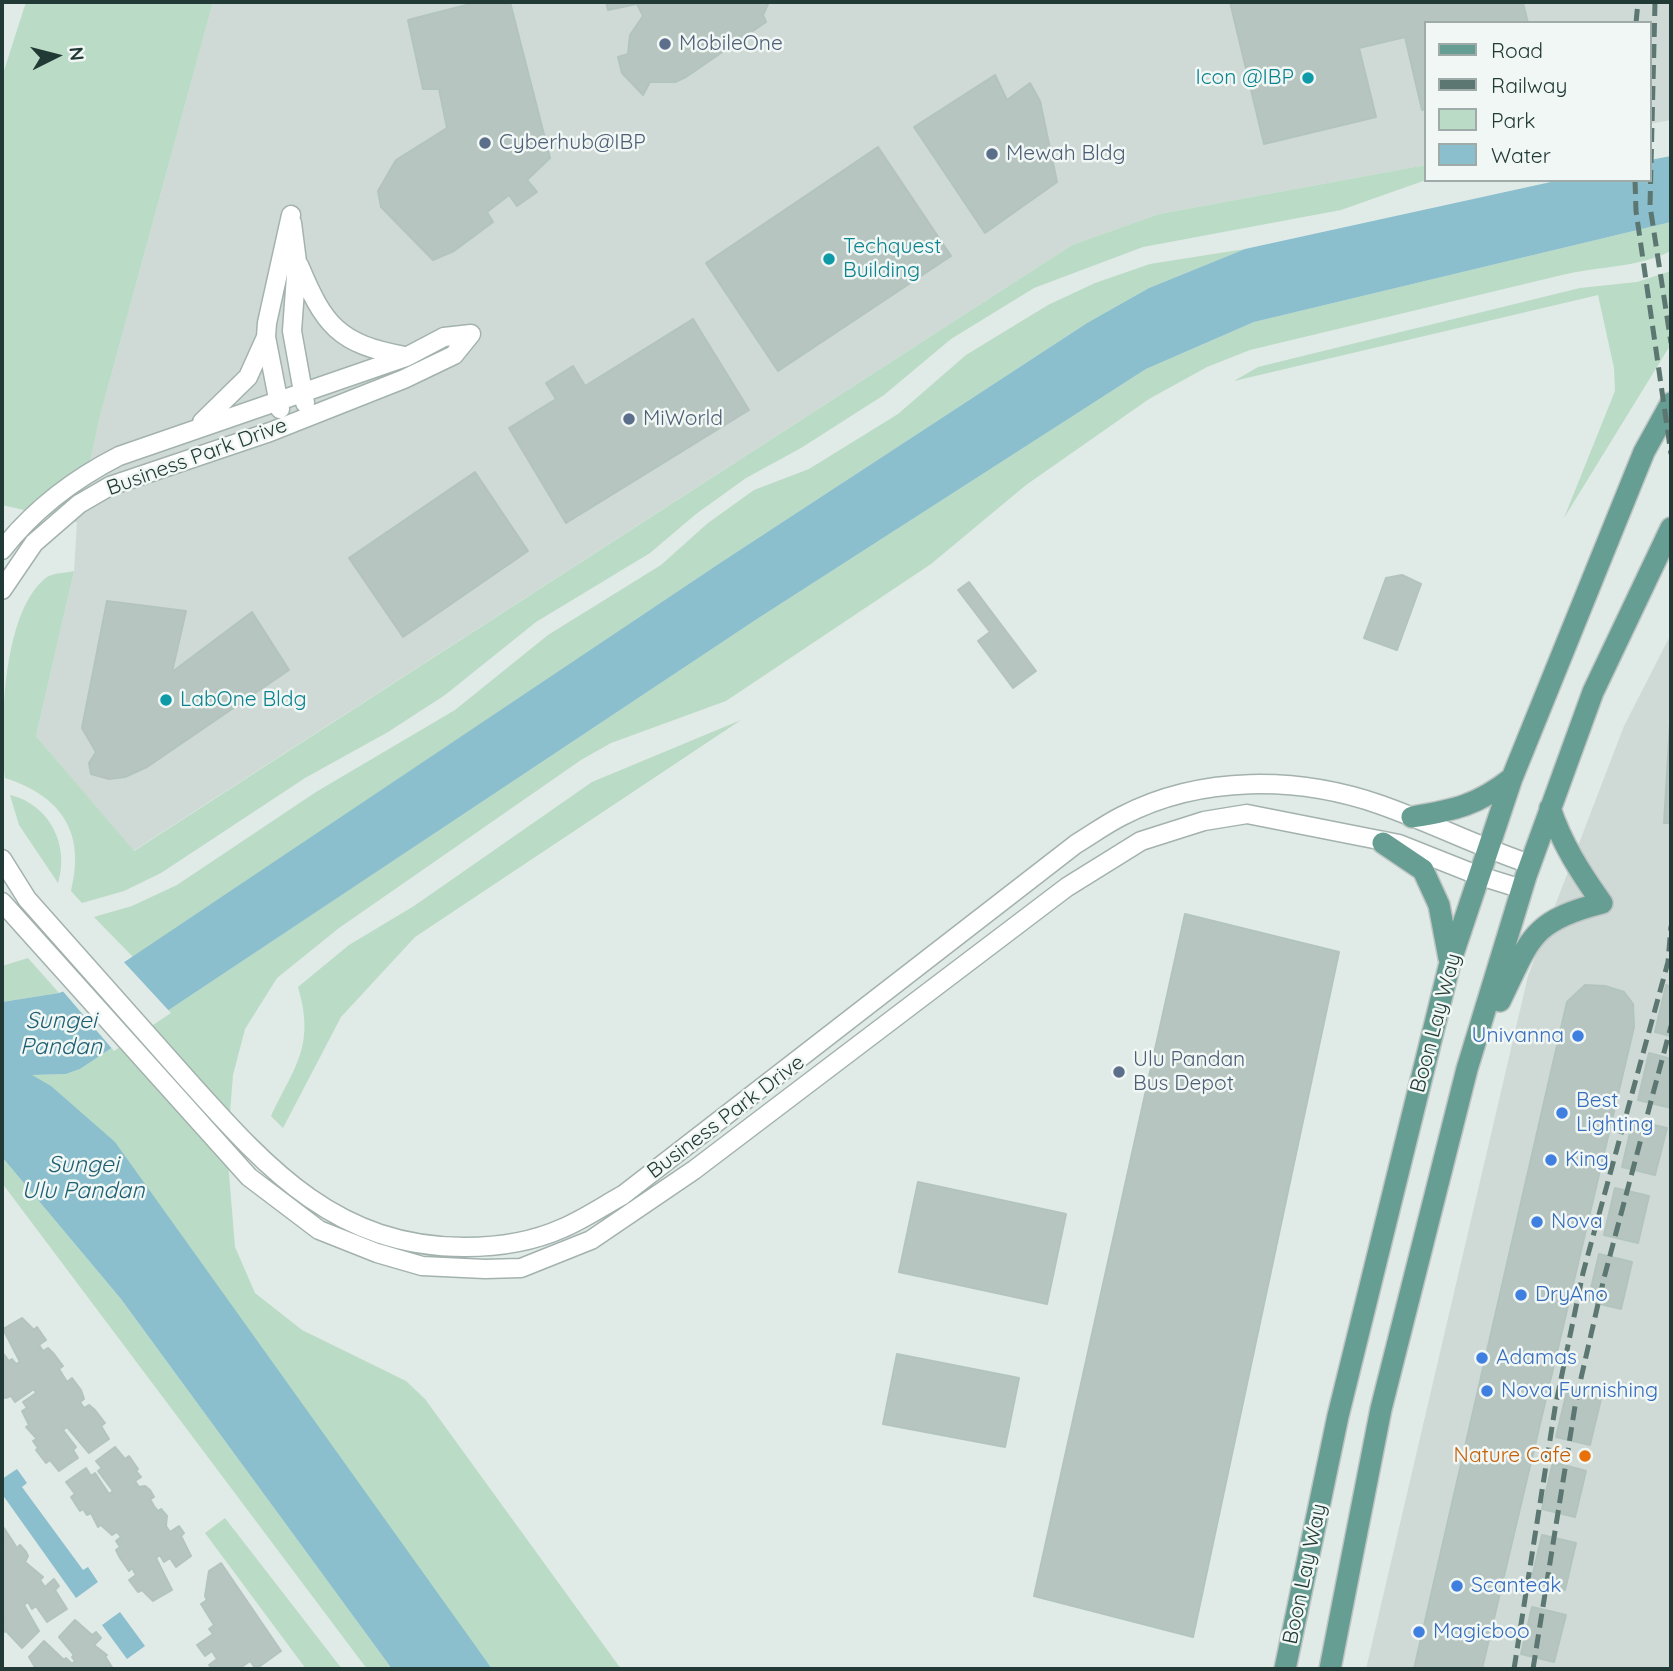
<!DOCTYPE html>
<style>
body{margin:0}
#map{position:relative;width:1673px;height:1671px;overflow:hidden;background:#e0eae7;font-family:Quicksand,sans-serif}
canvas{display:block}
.frame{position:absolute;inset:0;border:4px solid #223a35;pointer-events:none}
.legend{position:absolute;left:1424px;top:21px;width:228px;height:161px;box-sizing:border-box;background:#f1f7f4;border:2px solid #9eaba8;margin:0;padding:9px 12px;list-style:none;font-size:21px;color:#223a35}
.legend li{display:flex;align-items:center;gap:14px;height:35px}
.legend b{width:35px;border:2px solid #9eaba8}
.north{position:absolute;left:21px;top:21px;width:70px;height:70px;-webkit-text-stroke:5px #f1f7f4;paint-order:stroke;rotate:84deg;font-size:19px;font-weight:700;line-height:28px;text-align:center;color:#223a35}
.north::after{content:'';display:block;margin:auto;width:24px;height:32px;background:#223a35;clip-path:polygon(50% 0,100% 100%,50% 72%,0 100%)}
</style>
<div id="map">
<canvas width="1673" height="1671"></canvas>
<div class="frame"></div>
<ul class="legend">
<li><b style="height:9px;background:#679e93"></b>Road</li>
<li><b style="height:9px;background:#5c7671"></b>Railway</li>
<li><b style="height:19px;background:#badbc5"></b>Park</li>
<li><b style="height:19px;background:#8bbfcd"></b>Water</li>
</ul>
<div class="north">N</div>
</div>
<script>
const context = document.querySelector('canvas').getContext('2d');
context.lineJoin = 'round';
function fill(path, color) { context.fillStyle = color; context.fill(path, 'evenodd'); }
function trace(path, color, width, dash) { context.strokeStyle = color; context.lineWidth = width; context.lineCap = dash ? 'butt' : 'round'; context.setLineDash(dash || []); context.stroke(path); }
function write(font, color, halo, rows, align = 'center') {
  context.font = font + ' Quicksand,sans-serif'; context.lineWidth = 5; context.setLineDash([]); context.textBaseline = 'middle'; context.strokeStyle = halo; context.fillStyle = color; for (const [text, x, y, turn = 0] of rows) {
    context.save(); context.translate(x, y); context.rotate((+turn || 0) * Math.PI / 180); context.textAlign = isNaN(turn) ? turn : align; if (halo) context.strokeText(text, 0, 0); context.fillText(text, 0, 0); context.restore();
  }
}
const built = new Path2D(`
 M213 2H1671V120L1650 124V23H1426V165L1159 214 1072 245 133 851 36 736 74 571 77 522 100 416Z
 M1671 634V1669H1366L1528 976 1624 726Z`);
const green = new Path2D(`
 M26 2H213L100 416 77 522 2 505V77Z
 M1426 165V180L1341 210 1143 247 1034 288 951 339 884 395 801 448 746 478 696 514 650 553 536 622 445 695 388 732 305 778 161 873 124 891 82 903 71 891C86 832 61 796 5 778 0 727 2 611 47 577 53 573 66 573 74 571L36 736 134 851 1072 245 1159 214Z
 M1671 222V251C1637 268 1599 266 1562 275 1458 300 1354 325 1250 350L1207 367 1149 399 1026 485 931 564 726 701 611 743 581 760 339 928 277 978 245 1029 233 1075 227 1150 235 1247 255 1293 302 1330 406 1381 425 1399 621 1669H492L31 1075 66 1074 80 1069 757 619 1146 369 1254 322Z
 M1245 249 1149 288 1087 323 723 561 133 957 94 917 132 906 177 885 316 792 455 710 548 635 661 565 708 523 754 490 809 469 898 414 966 355 1048 305 1095 283 1150 264Z
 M1671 271V344L1564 518 1615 391 1614 368 1598 295 1234 381 1258 367 1580 288 1637 282Z
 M741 720 415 937 341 1017 283 1128 271 1116C296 1064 315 1046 298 987L349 945 414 906 592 782Z
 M10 795C49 804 70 845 58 883L19 825Z
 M28 958 59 993 2 1002V966Z
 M2 1157 121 1299 392 1669H367L2 1183Z
 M225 1518 342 1669H306L205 1533Z`);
const water = new Path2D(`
 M1671 156V222L1254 322 1146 369 757 619 80 1069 66 1074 32 1075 51 1086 115 1142 492 1669H392L121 1299 2 1157V1002L59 993 102 977 723 561 1087 323 1149 288 1245 249 1560 180H1650V160Z
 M17 1469 27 1483 22 1487 83 1570 88 1567 98 1582 76 1598 2 1494V1479Z
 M120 1612 145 1646 127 1659 102 1625Z`);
const pier = new Path2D(`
 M122 960 171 1013 114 1051 61 989 101 974Z`);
const building = new Path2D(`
 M478 2H510L550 158 527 180 537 192 517 206 509 195 487 212 493 222 454 251 433 260 381 207 378 191 396 160 447 128 439 89H423L408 20Z
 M606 2H767L768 4 763 15 766 22 686 77 675 82H650L643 95 622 73 618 57 628 54 630 35 643 16 637 4 608 10Z
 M1230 2H1530L1523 3 1528 23H1426V109L1422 110 1405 37 1359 48 1376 117 1264 144Z
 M995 75 1007 100 1030 83 1040 101 1057 182 985 233 914 127Z
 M878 147 951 256 778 371 706 263Z
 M693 319 749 410 566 523 509 428 556 399 546 383 573 366 585 386Z
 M475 472 528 551 403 637 349 558Z
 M1402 575 1421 584 1397 650 1364 638 1386 578Z
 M969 582 1036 671 1013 688 978 641 990 632 958 590Z
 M107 601 186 611 172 672 252 612 289 670 147 767 125 777 109 779 91 774 89 763 96 752 82 728Z
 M1671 707V823H1664Z
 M1185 914 1339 952 1193 1637 1034 1596Z
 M1585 985 1605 986 1624 992 1633 1004 1634 1027 1482 1669H1414L1567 1002Z
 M1666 985 1671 987V1036L1655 1032Z
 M1649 1053 1671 1059V1108L1638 1100Z
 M1633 1120 1667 1128 1655 1175 1622 1167Z
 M918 1182 1066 1214 1047 1304 899 1272Z
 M1615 1188 1649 1196 1638 1243 1604 1235Z
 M1599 1254 1632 1262 1621 1309 1588 1301Z
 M22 1318 34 1330 37 1327 46 1340 39 1345 43 1351 48 1348 54 1354 63 1366 59 1369 67 1382 72 1378 81 1390 84 1399 80 1402 84 1408 89 1405 95 1410 105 1423 101 1426 109 1439 89 1453 67 1427 63 1430 76 1447 73 1450 78 1458 59 1471 50 1460 46 1463 36 1450 38 1448 33 1441 37 1439 26 1427 29 1425 22 1411 27 1408 23 1402 36 1393 34 1389 15 1402 11 1396 5 1398 2 1394V1352L9 1361 12 1359 16 1364 20 1362 3 1329Z
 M897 1354 1019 1378 1005 1447 883 1424Z
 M1567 1391 1601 1399 1590 1445 1556 1437Z
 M115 1447 125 1459 129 1456 138 1469 136 1471 141 1477 135 1481 139 1487 145 1486 150 1490 154 1497 150 1499 154 1506 158 1511 161 1509 167 1516 166 1526 170 1532 179 1526 184 1533 181 1536 191 1556 176 1567 170 1558 164 1562 160 1555 156 1558 172 1590 153 1601 142 1590 138 1592 129 1580 136 1575 132 1568 129 1571 120 1558 116 1550 120 1547 116 1541 121 1537 117 1532 112 1535 101 1525 98 1527 91 1513 87 1515 83 1509 80 1511 71 1497 75 1494 66 1482 86 1468 91 1476 95 1473 109 1494 113 1491 98 1471 102 1468 96 1461Z
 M1553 1462 1586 1471 1575 1517 1542 1509Z
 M4 1528 17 1548 20 1545 26 1552 28 1556 25 1562 43 1577 40 1580 45 1587 54 1579 59 1586 55 1590 67 1609 47 1622 36 1606 32 1609 28 1602 24 1605 39 1631 22 1648 6 1631 2 1633V1623L5 1620 2 1616Z
 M1542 1535 1576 1543 1565 1590 1531 1582Z
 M221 1563 281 1651 256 1669 250 1661 239 1669H213L209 1665 217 1659 212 1651 205 1656 197 1645 213 1634 209 1629 214 1625 201 1604 207 1600 205 1596 209 1571Z
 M1532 1607 1566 1615 1554 1662 1521 1654Z
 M75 1620 92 1635 96 1632 101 1638 94 1645 107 1655 105 1656 113 1669H36L29 1657 44 1641 64 1660 66 1658 72 1664 75 1661 72 1657 74 1655 59 1637Z`);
const minor = new Path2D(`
 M292 223 297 262 292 331 305 403
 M299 265C324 325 338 344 405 356
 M280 409 266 337 267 323 291 215
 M202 422 248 377 266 337
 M2 550C34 509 72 480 119 456L406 357 444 337 471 334
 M2 590 34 543 79 504 110 486 270 432 404 379 454 355 471 334
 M2 859 27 899C80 959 133 1018 186 1078 266 1167 335 1247 465 1247 498 1247 532 1242 563 1228 584 1219 603 1206 623 1195L1076 844C1091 835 1106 824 1122 816 1201 775 1298 776 1381 805 1432 823 1479 847 1530 864
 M2 902 249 1177 319 1230 377 1253 422 1266 485 1269 521 1268 591 1240 694 1170 1067 887 1141 841 1204 821 1247 814 1399 844 1477 875 1522 889`);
const primary = new Path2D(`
 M1412 817C1455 810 1478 805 1512 778
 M1383 843 1423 870 1439 905 1449 958
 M1500 1001C1530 940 1530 921 1602 903 1580 872 1562 844 1550 808
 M1285 1669 1338 1416 1450 963 1512 778 1644 452 1671 403
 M1330 1669 1381 1409 1467 1069 1526 876 1593 692 1671 528`);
const rail = new Path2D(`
 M1655 2 1650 206 1671 343
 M1636 23 1638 2
 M1635 180 1636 211 1671 454
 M1514 1669 1555 1408 1583 1273 1668 962 1671 926
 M1533 1669 1576 1400 1604 1278 1671 1026`);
const markers = [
 [665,44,7,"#5c6f8a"],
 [1308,78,7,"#0f9aa8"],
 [485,143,7,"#5c6f8a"],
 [992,154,7,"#5c6f8a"],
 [829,259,7,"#0f9aa8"],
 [629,419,7,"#5c6f8a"],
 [166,700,7,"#0f9aa8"],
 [1578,1036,7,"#3f7fe0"],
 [1119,1072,7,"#5c6f8a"],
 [1562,1113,7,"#3f7fe0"],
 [1551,1160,7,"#3f7fe0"],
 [1537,1222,7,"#3f7fe0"],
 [1521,1295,7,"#3f7fe0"],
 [1482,1358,7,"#3f7fe0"],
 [1487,1391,7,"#3f7fe0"],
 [1585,1456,7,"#e8710a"],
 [1457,1586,7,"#3f7fe0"],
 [1419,1632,7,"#3f7fe0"]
];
const serviceNames = [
 ["MobileOne",679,44],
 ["Cyberhub@IBP",499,143],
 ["Mewah Bldg",1006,154],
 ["MiWorld",643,419],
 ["Ulu Pandan",1133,1060],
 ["Bus Depot",1133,1084]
];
const cultureNames = [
 ["Icon @IBP",1294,78,"right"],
 ["Techquest",843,247],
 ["Building",843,271],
 ["LabOne Bldg",180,700]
];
const streetNames = [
 ["Business Park Drive",197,457,-20],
 ["Boon Lay Way",1436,1023,-75],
 ["Business Park Drive",726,1117,-37],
 ["Boon Lay Way",1305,1574,-78]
];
const shopNames = [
 ["Univanna",1564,1036,"right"],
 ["Best",1576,1101],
 ["Lighting",1576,1125],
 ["King",1565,1160],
 ["Nova",1551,1222],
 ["DryAno",1535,1295],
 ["Adamas",1496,1358],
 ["Nova Furnishing",1501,1391],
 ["Scanteak",1471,1586],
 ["Magicboo",1433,1632]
];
const foodNames = [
 ["Nature Cafe",1571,1456]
];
const waterNames = [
 ["Sungei",61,1021],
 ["Pandan",61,1047],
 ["Sungei",83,1165],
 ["Ulu Pandan",83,1191]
];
fill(built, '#cfdad6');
fill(green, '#badbc5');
fill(water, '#8bbfcd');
fill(pier, '#e0eae7');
fill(building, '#b6c5c0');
trace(building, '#b3c4be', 2);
trace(minor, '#a3b2ae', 21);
trace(primary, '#bdc4c2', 24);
trace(minor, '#fff', 18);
trace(primary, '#679e93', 21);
trace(rail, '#5c7671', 5, [14, 7]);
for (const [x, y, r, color] of markers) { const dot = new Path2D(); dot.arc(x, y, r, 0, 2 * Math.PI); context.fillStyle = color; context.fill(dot); trace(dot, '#f1f7f4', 2.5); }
write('21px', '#4e5e75', '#f1f7f4', serviceNames, 'left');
write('21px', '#0d838f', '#f1f7f4', cultureNames, 'left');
write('21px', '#223a35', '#f1f7f4', streetNames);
write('21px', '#366cbe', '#f1f7f4', shopNames, 'left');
write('21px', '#c56008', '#f1f7f4', foodNames, 'right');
write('italic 23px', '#1f5f73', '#f1f7f4', waterNames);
</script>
